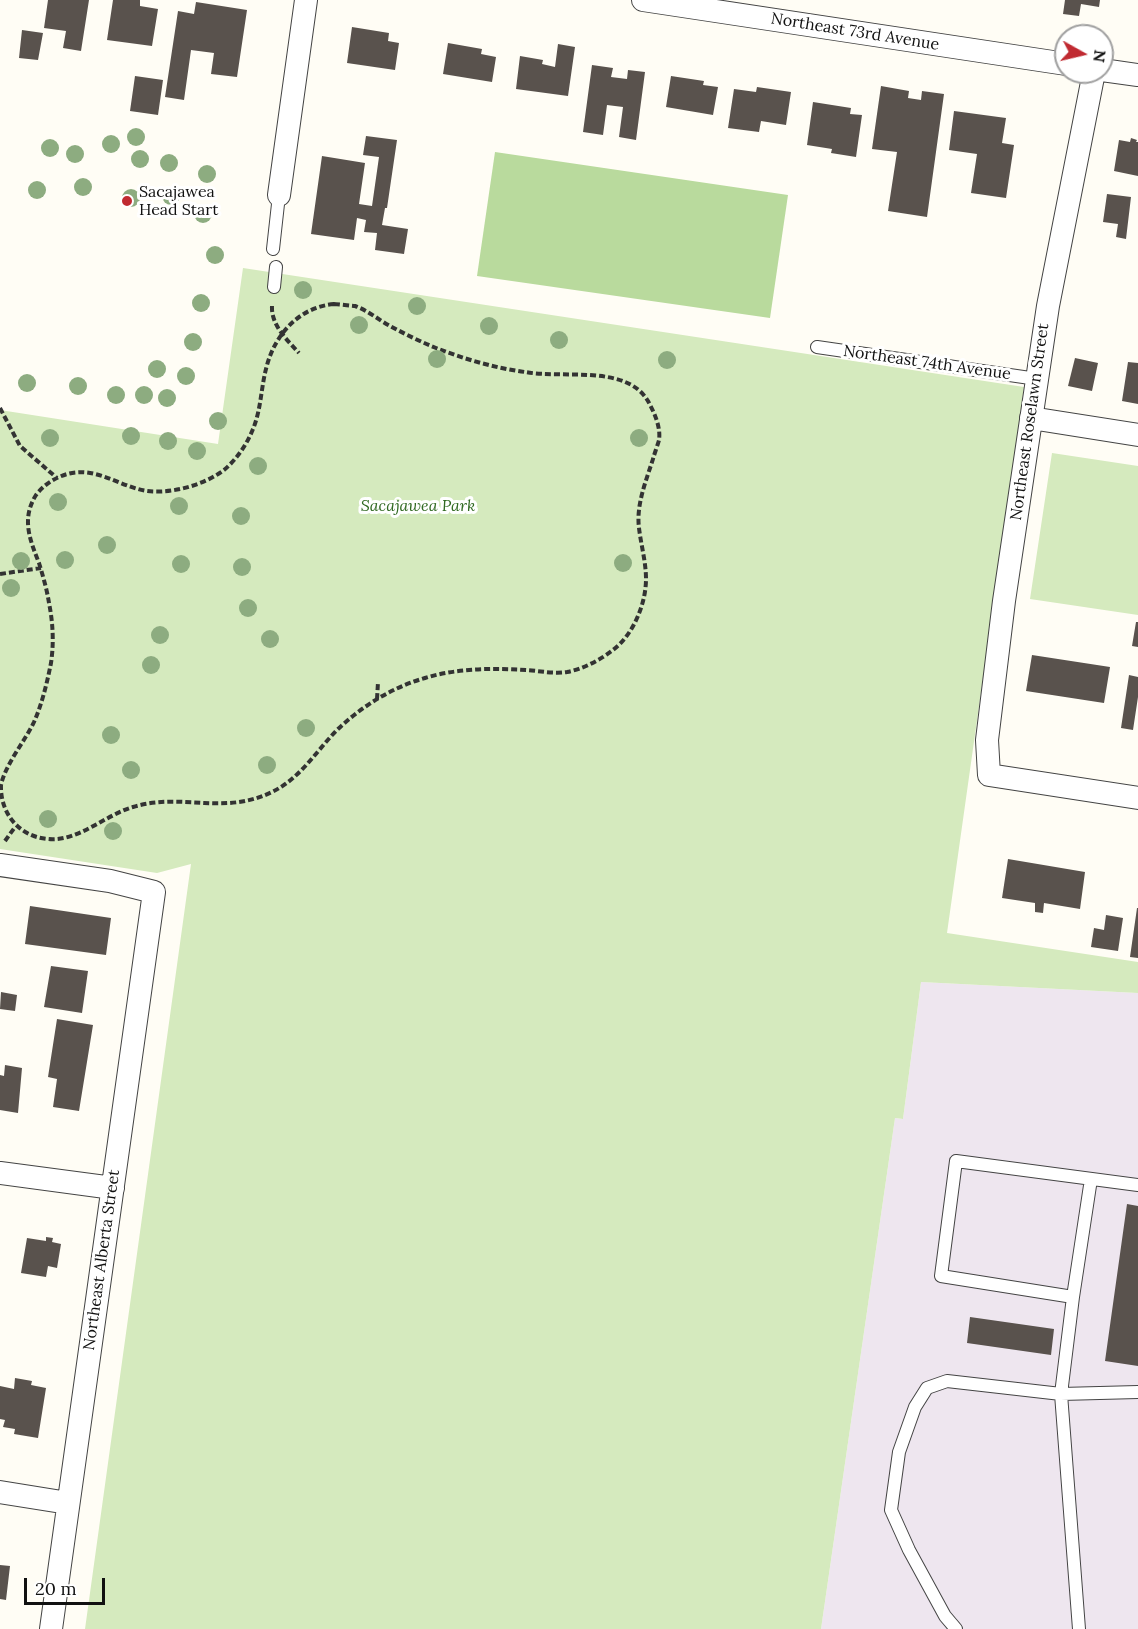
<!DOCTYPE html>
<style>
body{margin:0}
#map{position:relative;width:1138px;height:1629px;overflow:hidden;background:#fffdf5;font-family:Lora,serif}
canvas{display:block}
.north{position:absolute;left:1054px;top:24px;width:60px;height:60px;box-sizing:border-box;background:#fff;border:2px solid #a0a0a0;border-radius:50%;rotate:98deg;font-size:16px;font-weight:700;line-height:24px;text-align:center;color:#111}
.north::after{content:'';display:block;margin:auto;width:21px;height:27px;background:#c02a31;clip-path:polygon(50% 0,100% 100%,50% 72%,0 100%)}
.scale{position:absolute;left:24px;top:1578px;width:81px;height:27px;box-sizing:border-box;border:3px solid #111;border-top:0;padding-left:8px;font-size:18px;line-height:21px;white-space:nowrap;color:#111;-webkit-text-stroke:4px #fff;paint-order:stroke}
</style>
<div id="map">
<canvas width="1138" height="1629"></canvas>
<div class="north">N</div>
<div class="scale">20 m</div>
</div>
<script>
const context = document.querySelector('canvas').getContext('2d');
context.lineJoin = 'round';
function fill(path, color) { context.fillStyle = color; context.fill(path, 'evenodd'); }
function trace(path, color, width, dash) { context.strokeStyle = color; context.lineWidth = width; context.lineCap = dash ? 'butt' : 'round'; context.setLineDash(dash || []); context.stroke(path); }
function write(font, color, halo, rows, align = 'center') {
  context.font = font + ' Lora,serif'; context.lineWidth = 6; context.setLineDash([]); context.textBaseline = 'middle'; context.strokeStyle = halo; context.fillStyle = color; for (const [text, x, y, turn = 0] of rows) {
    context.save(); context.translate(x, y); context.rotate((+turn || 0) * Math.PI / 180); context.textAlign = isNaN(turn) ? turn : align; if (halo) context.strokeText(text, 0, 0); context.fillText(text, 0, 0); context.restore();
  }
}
const industrial = new Path2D(`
 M921 982 1138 993V1629H821L895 1118 903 1119Z`);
const green = new Path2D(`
 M243 268 1024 387 947 933 1138 962V993L921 982 903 1119 895 1118 821 1629H85L191 864 157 873 0 849V410L218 444Z
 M1052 453 1138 466V615L1030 599Z`);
const forest = new Path2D(`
 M495 152 788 195 770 318 477 276Z`);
const building = new Path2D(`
 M48 0H89L81 51 63 48 66 31 44 28Z
 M113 0H140V6L158 9 152 46 107 40Z
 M1065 0H1100L1099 7 1081 4 1079 16 1063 14Z
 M196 2 247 10 237 77 211 74 214 53 191 50 184 100 165 97 178 11 194 14Z
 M352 27 389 33 388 41 399 43 395 70 347 63Z
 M22 30 43 33 38 60 19 58Z
 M448 43 482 49 481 54 496 57 492 82 443 74Z
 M558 44 575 47 568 96 516 89 520 56 543 60 542 64 555 67Z
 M592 65 613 68 611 77 627 79 628 70 645 72 636 140 619 137 623 107 607 105 603 135 583 132Z
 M135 76 163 80 158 115 130 111Z
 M671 76 704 81 703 85 718 87 713 115 666 107Z
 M881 86 909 91 908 98 921 100 922 91 944 94 927 217 888 211 897 152 872 149Z
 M757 87 791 92 786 125 761 121 759 132 728 128 734 89 756 92Z
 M813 102 851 108 850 114 862 115 856 157 831 153 832 149 807 145Z
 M954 111 1006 118 1002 143 1014 145 1006 198 971 193 977 154 949 150Z
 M366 136 397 140 387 208H385L382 225 408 229 404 254 375 250 377 233 364 232 366 220 357 218 354 240 311 234 322 156 365 163 359 204 372 206 379 157 363 155Z
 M1131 138 1137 140 1136 142H1138V176L1114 171 1119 140 1130 142Z
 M1107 194 1131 197 1126 239 1116 237 1118 224 1103 222Z
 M1075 358 1098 363 1092 391 1068 386Z
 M1128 362 1138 363V404L1122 401Z
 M1136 622H1138V647L1132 646Z
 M1032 655 1110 667 1104 703 1026 691Z
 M1129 675 1138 677V697L1133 730 1121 728Z
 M1008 859 1085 872 1080 909 1044 903 1043 913 1035 912V903L1002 898Z
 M30 906 111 918 106 955 25 944Z
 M1137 908H1138V958L1130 957Z
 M1106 915 1123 918 1118 951 1091 947 1094 928 1104 930Z
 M51 966 88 971 82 1013 44 1007Z
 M1 992 17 995 15 1011 0 1009Z
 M57 1019 93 1025 79 1111 53 1107 57 1079 48 1077Z
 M5 1065 22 1068 18 1113 0 1110V1075L4 1076Z
 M1127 1204 1138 1206V1366L1105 1361Z
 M46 1237 53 1238 52 1242 61 1244 57 1268 48 1266 46 1277 21 1273 27 1238 46 1241Z
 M970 1317 1054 1329 1051 1355 967 1343Z
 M15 1378 32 1381 31 1385 46 1388 38 1438 14 1434 15 1429 3 1427 5 1420 0 1419V1386L14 1389Z
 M0 1565 10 1566 6 1600 0 1599Z`);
const path = new Path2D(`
 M334 304C337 304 352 306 355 306 367 310 379 320 390 326 405 334 421 342 436 348 464 359 495 368 525 372 563 379 626 364 648 401 654 412 661 427 659 440 659 441 653 458 653 459 646 481 636 505 639 528 641 545 646 562 646 579 646 604 633 635 613 650 600 660 583 669 567 672 554 674 540 671 526 670 493 668 458 668 425 678 393 687 362 706 338 729 316 751 301 778 272 792 222 816 183 792 133 807 105 815 78 842 48 839 20 837 0 814 1 785 5 765 25 741 34 722 42 704 47 683 51 663 54 643 53 623 49 603 47 590 43 576 39 563 30 540 21 519 36 495 42 487 50 481 59 477 92 462 116 486 147 491 172 494 204 485 224 470 237 459 247 444 253 429 261 410 261 388 266 369 274 335 299 307 334 304Z
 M272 306C271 325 287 340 299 353
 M0 408 20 446 57 478
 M0 574 41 568
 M377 699 378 682
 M5 841 15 827`);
const lane = new Path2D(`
 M273 249 279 195
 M274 287 276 267
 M817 347 1037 379
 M1091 1179 1073 1297 941 1276 956 1161 1138 1185
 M1073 1297 1061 1394 1138 1392
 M956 1629 945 1616 909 1550 891 1510 899 1452 915 1407 927 1388 947 1381 1061 1394 1079 1629`);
const street = new Path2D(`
 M643 0 1066 64
 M1102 70 1138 75
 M1094 72 1048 306 1004 601 987 740 989 775 1138 798
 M279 195 306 0
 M1031 418 1138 435
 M0 865 110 881 154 892 51 1629
 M0 1173 113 1188
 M0 1492 68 1503`);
const trees = [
 [136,137],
 [111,144],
 [50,148],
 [75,154],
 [140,159],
 [169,163],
 [207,174],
 [83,187],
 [37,190],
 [171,196],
 [131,198],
 [203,214],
 [215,255],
 [303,290],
 [201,303],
 [417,306],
 [359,325],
 [489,326],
 [559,340],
 [193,342],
 [437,359],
 [667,360],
 [157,369],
 [186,376],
 [27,383],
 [78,386],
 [116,395],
 [144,395],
 [167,398],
 [218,421],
 [131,436],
 [50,438],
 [639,438],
 [168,441],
 [197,451],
 [258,466],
 [58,502],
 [179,506],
 [241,516],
 [107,545],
 [65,560],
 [21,561],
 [623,563],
 [181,564],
 [242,567],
 [11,588],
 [248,608],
 [160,635],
 [270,639],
 [151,665],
 [306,728],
 [111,735],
 [267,765],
 [131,770],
 [48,819],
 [113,831]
];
const markers = [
 [127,201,6,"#c02a31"]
];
const streetNames = [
 ["Northeast 73rd Avenue",855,32,9],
 ["Northeast 74th Avenue",927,363,8],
 ["Northeast Roselawn Street",1030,422,-82],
 ["Northeast Alberta Street",102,1260,-82]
];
const poiNames = [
 ["Sacajawea",139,192],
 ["Head Start",139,210]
];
const parkNames = [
 ["Sacajawea Park",418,506]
];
fill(industrial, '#eee6ef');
fill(green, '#d5eabe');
fill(forest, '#b9da9d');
fill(building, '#59524d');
trace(lane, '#444', 14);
trace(street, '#444', 24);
trace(path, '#333', 4, [6, 3]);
trace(lane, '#fff', 12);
trace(street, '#fff', 22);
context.fillStyle = '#8dac80';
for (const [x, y] of trees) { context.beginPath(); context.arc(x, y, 9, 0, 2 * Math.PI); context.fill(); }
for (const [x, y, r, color] of markers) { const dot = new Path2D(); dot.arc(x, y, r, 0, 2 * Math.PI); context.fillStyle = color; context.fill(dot); trace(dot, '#fff', 2); }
write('16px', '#111', '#fff', streetNames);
write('16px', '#111', '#fff', poiNames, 'left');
write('italic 16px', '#306921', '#fff', parkNames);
</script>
